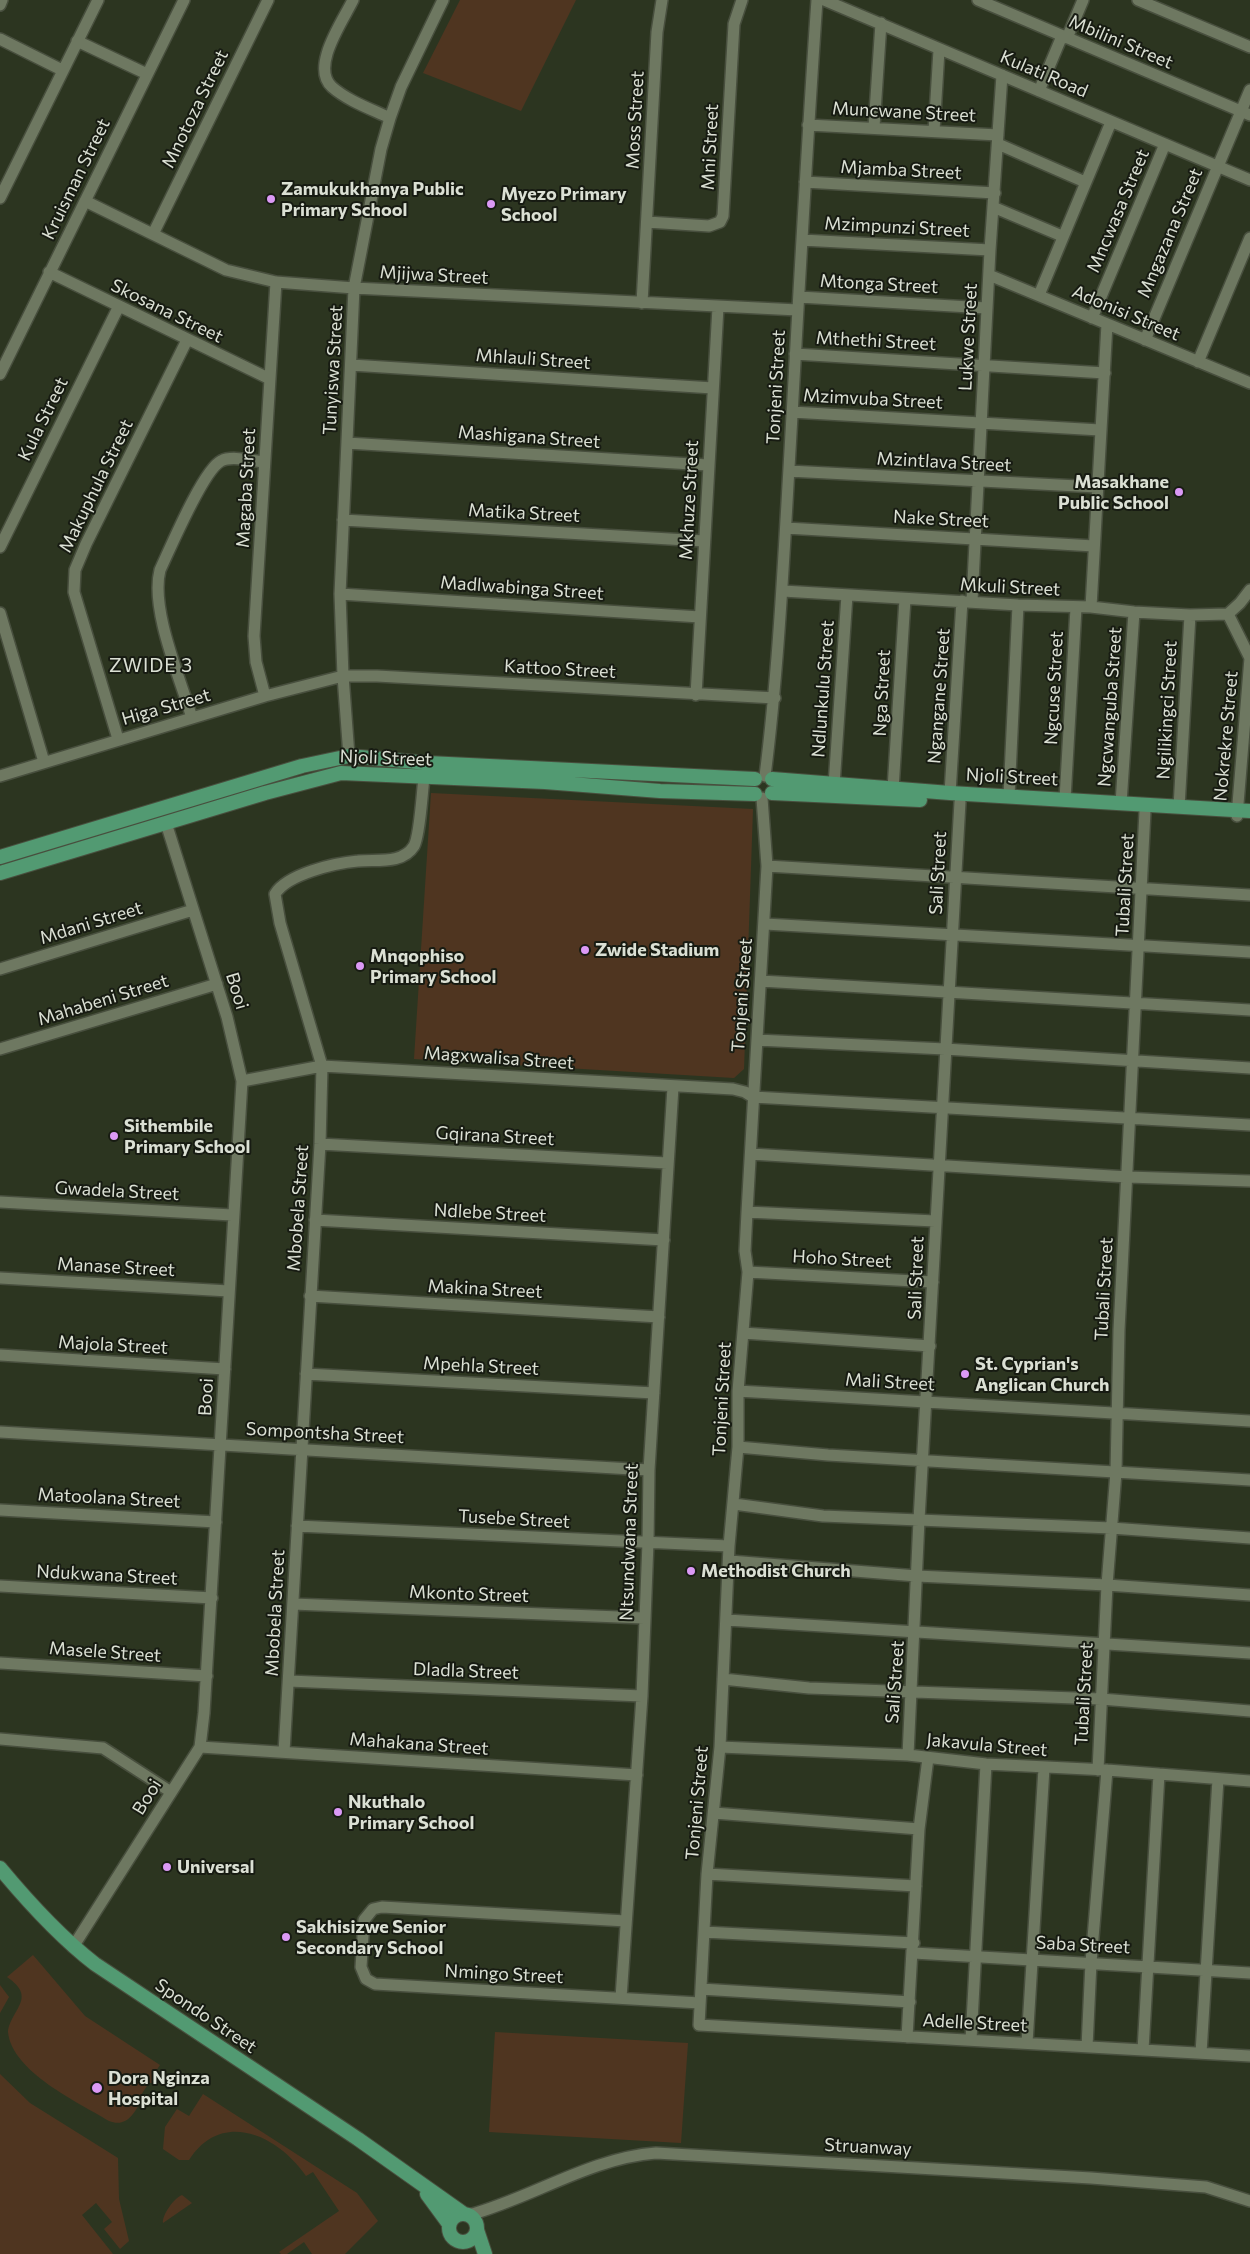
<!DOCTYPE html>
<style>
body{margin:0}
canvas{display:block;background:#2c3520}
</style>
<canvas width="1250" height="2254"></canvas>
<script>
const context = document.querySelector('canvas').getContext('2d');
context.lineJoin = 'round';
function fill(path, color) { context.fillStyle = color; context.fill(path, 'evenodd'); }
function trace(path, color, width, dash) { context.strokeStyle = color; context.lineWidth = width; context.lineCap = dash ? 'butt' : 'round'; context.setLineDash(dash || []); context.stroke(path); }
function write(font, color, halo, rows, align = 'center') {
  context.font = font + ' Commissioner,sans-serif'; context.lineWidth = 4; context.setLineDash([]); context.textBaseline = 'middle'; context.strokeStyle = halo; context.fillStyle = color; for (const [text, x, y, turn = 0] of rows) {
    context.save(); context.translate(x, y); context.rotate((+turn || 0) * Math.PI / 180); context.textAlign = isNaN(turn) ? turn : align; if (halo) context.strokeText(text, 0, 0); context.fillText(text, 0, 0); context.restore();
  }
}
const green = new Path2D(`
 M460 0H576L521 111 423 73Z
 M431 793 753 809 744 1069 734 1078 414 1059Z
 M33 1955 85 2016 160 2065 154 2074 157 2077 153 2083H149L141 2095 142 2100C134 2113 127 2128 109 2121 78 2102 12 2072 8 2032 11 2009 38 1998 7 1977Z
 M0 1985 9 1997 0 2013Z
 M495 2032 688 2043 681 2143 489 2132Z
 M0 2074 30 2103 118 2158 119 2199 129 2241 120 2249 104 2229 112 2222 96 2203 82 2215 113 2254H0Z
 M203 2094 357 2193 378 2221 345 2254H312L304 2242 287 2254H281L279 2252 339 2211 313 2172 306 2176C279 2136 222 2108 189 2160H179L163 2149 165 2127 177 2109 189 2116Z
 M182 2195 192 2203 163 2223C162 2215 174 2198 182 2195Z`);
const minor = new Path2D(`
 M353 0C343 21 310 67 332 87 348 101 371 109 390 118
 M824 0 1250 180
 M978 0 1250 115
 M1138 0 1250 47
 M0 5 2 0
 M1067 38 1083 0
 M0 39 62 70
 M77 41 147 74
 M1039 91 1062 36
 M808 125 998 135
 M874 127 881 23
 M934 131 939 50
 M998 144 1085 182
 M805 182 995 193
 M0 198 98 0
 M85 201 226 270 276 282 354 288 798 310
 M993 207 1062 236
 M647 222 709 226 720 222 723 216 734 24 742 0
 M153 234 268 0
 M802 240 990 250
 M49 272 270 379
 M989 275 1250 383
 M1039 295 1111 122
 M799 297 987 308
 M642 303 657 32 662 0
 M1092 318 1165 144
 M1145 340 1250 90
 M795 354 1105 373
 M1198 362 1250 238
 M351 365 713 388
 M0 374 184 0
 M792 412 1100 430
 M347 443 708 465
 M789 471 1097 487
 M343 520 704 541
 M786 528 1094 546
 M0 547 119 306
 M783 591 1018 605 1091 607 1134 612 1190 615 1228 614 1240 603 1250 590
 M340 594 700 617
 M972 601 990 250 1002 75
 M1091 607 1107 324
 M0 613 44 762
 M1228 614 1250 658 1237 816
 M696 695 718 307
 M265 696 256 662 254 636 276 282
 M192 718C180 678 150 609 160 570 170 549 203 470 221 461 232 455 252 461 264 462
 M118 739 74 592 75 570 86 544 187 340
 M349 756 343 676 340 594 354 288 381 149 390 118 401 87 443 0
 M0 776 265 696 343 676H377L775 698
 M765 776C778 673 783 571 789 468 798 312 806 156 817 0
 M834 785 847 595
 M893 789 905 599
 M950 793 962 601
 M1009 796 1018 605
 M762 798 767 866 747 1212 745 1251 748 1272 738 1391V1447L729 1546 720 1747 707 1874 699 2025 1250 2056
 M1065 799 1076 608
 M1121 803 1134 612
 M1179 807 1190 615
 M767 866 1250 895
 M765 924 1250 952
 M0 969 193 910
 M761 981 1250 1010
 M757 1040 945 1049 1250 1068
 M0 1049 217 984
 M242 1081 322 1066 733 1089 745 1092 753 1097 1250 1125
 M320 1144 667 1163
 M751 1154 1128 1177 1250 1181
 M0 1202 232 1215
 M747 1212 935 1221
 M315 1220 664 1240
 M748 1272 933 1282
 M0 1278 229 1291
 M310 1296 659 1317
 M743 1333 930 1346
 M0 1355 225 1369
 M306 1374 654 1393
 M738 1391 1250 1421
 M0 1432 649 1470
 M738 1447 828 1455 1250 1480
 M734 1504 823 1516 1111 1528 1250 1538
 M0 1510 216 1522
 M297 1526 729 1546
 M730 1561 917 1576 1107 1585 1250 1595
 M0 1586 212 1598
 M293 1604 644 1618
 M727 1620 1250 1653
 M0 1663 207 1676
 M723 1679 809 1688 1101 1699 1250 1711
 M289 1681 642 1696
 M0 1739 103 1748 171 1792
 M200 1747 637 1775
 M720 1747 908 1755 986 1764 1107 1770 1250 1781
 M284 1752 320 1144 322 1066 280 923 275 894C287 874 335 863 358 861 376 859 402 865 414 846 420 835 422 793 424 778
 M908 1755 919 1520 960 802
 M1098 1770 1107 1585 1116 1472 1119 1330 1145 811
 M714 1813 919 1829
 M707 1874 916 1886
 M626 1921 382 1907 373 1909 364 1920 361 1967 366 1979 375 1984 700 2003
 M704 1932 914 1943
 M73 1947 200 1747 204 1713 242 1081 227 1017 166 823
 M914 1953 1250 1973
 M701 1989 910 2002
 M621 1998 642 1696 648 1542 649 1470 673 1087
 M907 2037 919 1829 928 1758
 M971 2040 986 1764
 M1027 2043 1044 1768
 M1087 2047 1091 1962 1107 1770
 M1143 2050 1159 1774
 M1201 2053 1218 1779
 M469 2215C532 2198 590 2158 656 2153L1091 2178 1206 2187 1250 2201`);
const major = new Path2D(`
 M772 779 950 793 1250 811
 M772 793 920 800
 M0 857 302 766 349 756 428 763 755 779
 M0 873 265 793 341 773 545 782 660 791 755 794
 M0 1868C29 1903 59 1936 95 1964L358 2139 464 2214
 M427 2194 449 2224
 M449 2228a14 14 0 1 1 28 0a14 14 0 1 1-28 0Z
 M477 2230 485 2254`);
const markers = [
 [271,199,5,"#db99f5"],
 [491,204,5,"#db99f5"],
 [1179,492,5,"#db99f5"],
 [585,950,5,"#db99f5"],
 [360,966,5,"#db99f5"],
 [114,1136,5,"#db99f5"],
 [965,1374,5,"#db99f5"],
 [691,1571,5,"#db99f5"],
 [338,1812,5,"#db99f5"],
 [167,1867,5,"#db99f5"],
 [286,1937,5,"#db99f5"],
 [97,2088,6,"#db99f5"]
];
const streetNames = [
 ["Mbilini Street",1121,42,23],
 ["Kulati Road",1044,74,23],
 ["Mnotoza Street",195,109,-64],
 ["Muncwane Street",904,112,3],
 ["Moss Street",635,120,-87],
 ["Mni Street",710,147,-87],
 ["Mjamba Street",901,170,3],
 ["Kruisman Street",76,179,-64],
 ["Mncwasa Street",1118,211,-67],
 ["Mzimpunzi Street",897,227,3],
 ["Mngazana Street",1170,233,-67],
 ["Mjijwa Street",434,275,3],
 ["Mtonga Street",879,284,3],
 ["Skosana Street",167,311,26],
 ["Adonisi Street",1126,313,23],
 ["Lukwe Street",968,337,-87],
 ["Mthethi Street",876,341,3],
 ["Mhlauli Street",533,359,4],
 ["Tunyiswa Street",333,370,-87],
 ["Tonjeni Street",776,387,-87],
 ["Mzimvuba Street",873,399,3],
 ["Kula Street",43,419,-64],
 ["Mashigana Street",529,437,4],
 ["Mzintlava Street",944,462,3],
 ["Makuphula Street",96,486,-64],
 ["Magaba Street",246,488,-87],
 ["Mkhuze Street",689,500,-87],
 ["Matika Street",524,513,3],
 ["Nake Street",941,519,3],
 ["Mkuli Street",1010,587,3],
 ["Madlwabinga Street",522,588,4],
 ["Kattoo Street",560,669,3],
 ["Ngcuse Street",1054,688,-87],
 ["Ndlunkulu Street",823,689,-86],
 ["Nga Street",882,693,-87],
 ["Ngangane Street",939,696,-86],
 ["Higa Street",166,707,-16],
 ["Ngcwanguba Street",1110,707,-86],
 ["Ngilikingci Street",1167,710,-87],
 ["Nokrekre Street",1226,736,-85],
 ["Njoli Street",386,758,2],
 ["Njoli Street",1012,777,3],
 ["Sali Street",938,873,-87],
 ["Tubali Street",1125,885,-87],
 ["Mdani Street",91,923,-17],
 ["Booi",237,991,73],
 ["Tonjeni Street",742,995,-86],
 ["Mahabeni Street",103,1000,-17],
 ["Magxwalisa Street",499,1058,4],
 ["Gqirana Street",495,1136,3],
 ["Gwadela Street",117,1191,3],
 ["Mbobela Street",298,1208,-86],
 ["Ndlebe Street",490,1213,3],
 ["Hoho Street",842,1259,3],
 ["Manase Street",116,1267,3],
 ["Sali Street",916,1278,-88],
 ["Makina Street",485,1289,3],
 ["Tubali Street",1104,1289,-87],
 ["Majola Street",113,1345,3],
 ["Mpehla Street",481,1366,3],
 ["Mali Street",890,1382,3],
 ["Booi",206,1397,-87],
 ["Tonjeni Street",722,1399,-87],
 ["Sompontsha Street",325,1433,3],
 ["Matoolana Street",109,1498,3],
 ["Tusebe Street",514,1519,3],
 ["Ntsundwana Street",629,1542,-88],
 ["Ndukwana Street",107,1575,3],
 ["Mkonto Street",469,1594,2],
 ["Mbobela Street",275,1613,-87],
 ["Masele Street",105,1652,4],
 ["Dladla Street",466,1671,2],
 ["Sali Street",895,1682,-86],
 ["Tubali Street",1084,1694,-87],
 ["Mahakana Street",419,1744,4],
 ["Jakavula Street",987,1745,5],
 ["Booi",147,1797,-58],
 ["Tonjeni Street",697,1803,-85],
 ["Saba Street",1083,1945,3],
 ["Nmingo Street",504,1974,3],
 ["Spondo Street",206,2016,34],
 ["Adelle Street",975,2023,3],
 ["Struanway",868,2147,3]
];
const poiNames = [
 ["Zamukukhanya Public",281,189],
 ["Primary School",281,210],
 ["Myezo Primary",501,194],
 ["School",501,215],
 ["Masakhane",1169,482,"right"],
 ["Public School",1169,503,"right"],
 ["Zwide Stadium",595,950],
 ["Mnqophiso",370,956],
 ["Primary School",370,977],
 ["Sithembile",124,1126],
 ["Primary School",124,1147],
 ["St. Cyprian's",975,1364],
 ["Anglican Church",975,1385],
 ["Methodist Church",701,1571],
 ["Nkuthalo",348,1802],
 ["Primary School",348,1823],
 ["Universal",177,1867],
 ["Sakhisizwe Senior",296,1927],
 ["Secondary School",296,1948],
 ["Dora Nginza",108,2078],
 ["Hospital",108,2099]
];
const neighbourhoodNames = [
 ["ZWIDE 3",151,666]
];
fill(green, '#4f3520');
trace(minor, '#484f3e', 14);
trace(major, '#484f3e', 16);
trace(minor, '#6e7861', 11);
trace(major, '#529a72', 14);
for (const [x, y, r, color] of markers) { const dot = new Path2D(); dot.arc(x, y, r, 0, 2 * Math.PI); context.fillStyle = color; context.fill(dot); trace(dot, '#171b12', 2); }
write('18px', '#dbe0d4', '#171b12', streetNames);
write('bold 18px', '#dbe0d4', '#171b12', poiNames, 'left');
context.letterSpacing = '1px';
write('19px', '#dbe0d4', '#171b12', neighbourhoodNames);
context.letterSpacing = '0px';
</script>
